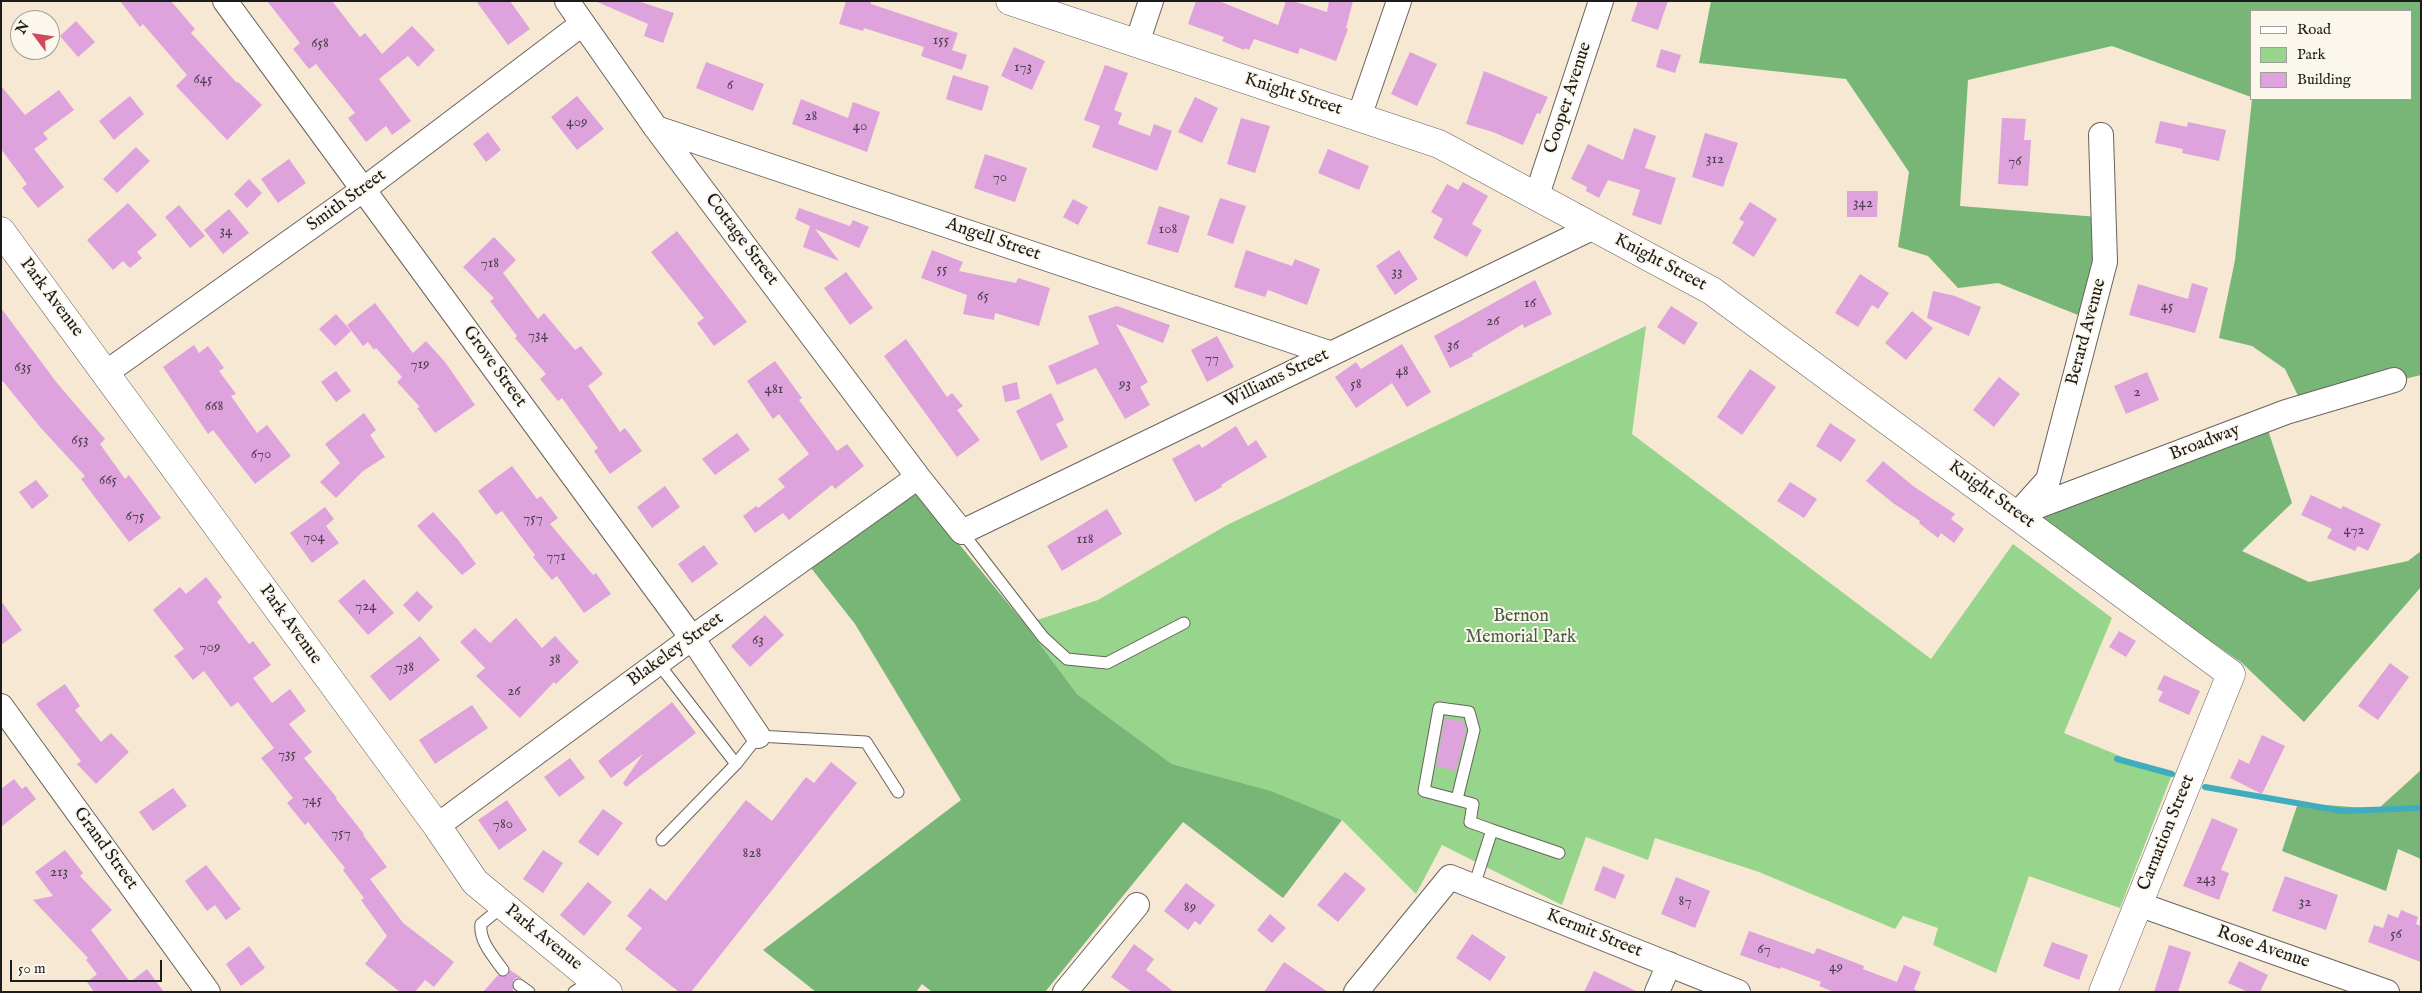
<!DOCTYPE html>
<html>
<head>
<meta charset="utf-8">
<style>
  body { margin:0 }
  #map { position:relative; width:2422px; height:993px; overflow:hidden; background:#f7e8d3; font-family:"IM FELL English",serif }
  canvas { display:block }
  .frame { position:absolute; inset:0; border:2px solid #1c1c1c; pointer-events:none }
  .legend { position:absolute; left:2250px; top:10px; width:162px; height:90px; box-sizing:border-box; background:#fbf7ec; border:1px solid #a29f99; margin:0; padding:6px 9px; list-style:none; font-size:15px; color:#1c1c1c }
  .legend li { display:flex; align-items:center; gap:10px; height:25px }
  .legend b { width:25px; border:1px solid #a29f99 }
  .north { position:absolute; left:10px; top:10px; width:50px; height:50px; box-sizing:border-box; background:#fbf7ec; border:1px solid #a29f99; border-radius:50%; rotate:301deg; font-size:14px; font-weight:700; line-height:20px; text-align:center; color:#1c1c1c }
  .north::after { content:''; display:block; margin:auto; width:18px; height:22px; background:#d1495b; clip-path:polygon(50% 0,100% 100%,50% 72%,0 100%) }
  .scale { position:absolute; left:10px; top:960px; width:152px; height:22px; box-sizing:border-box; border:2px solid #1c1c1c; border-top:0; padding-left:6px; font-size:15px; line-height:18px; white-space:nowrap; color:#1c1c1c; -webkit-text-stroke:4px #fbf7ec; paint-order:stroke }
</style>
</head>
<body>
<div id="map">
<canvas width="2422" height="993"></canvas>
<div class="frame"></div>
<ul class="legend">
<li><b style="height:6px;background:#fff"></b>Road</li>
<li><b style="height:14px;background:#96d58b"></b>Park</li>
<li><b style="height:14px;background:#dea2dd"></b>Building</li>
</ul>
<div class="north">N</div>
<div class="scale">50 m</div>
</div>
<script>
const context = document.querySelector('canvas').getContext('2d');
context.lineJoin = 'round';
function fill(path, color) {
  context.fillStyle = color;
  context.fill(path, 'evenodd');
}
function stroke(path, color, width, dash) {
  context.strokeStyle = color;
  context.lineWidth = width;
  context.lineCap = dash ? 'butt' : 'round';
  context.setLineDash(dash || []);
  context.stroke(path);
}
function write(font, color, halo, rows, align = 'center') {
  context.font = font + ' "IM FELL English",serif';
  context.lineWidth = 4;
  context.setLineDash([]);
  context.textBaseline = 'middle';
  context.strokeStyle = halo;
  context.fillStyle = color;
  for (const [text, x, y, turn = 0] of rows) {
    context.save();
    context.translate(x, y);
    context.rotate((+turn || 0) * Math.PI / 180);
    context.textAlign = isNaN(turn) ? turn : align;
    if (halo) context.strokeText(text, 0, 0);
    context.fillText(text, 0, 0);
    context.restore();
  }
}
fill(new Path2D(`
  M1646 326 1632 434 1931 659 2013 544 2112 618 2064 733 2171 777 2120 908 2029 876 1996 973 1933 945 1938 928 1903 916 1895 929 1759 872 1655 838 1648 860 1586 837 1562 905 1442 845 1416 894 1342 820 1270 791 1172 764 1077 694 1025 624 1098 600 1227 525Z`), '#96d58b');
fill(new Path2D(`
  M1711 1H2421V375L2302 404 2285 369 2252 346 2219 338 2235 260 2252 99H2411V11H2251V97L2112 46 1968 80 1960 206 2111 218 2093 321 1998 283 1958 288 1928 256 1898 247 1909 172 1846 79 1699 63Z
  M2267 427 2292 503 2242 551 2309 582 2408 561 2421 551V587L2304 722 2242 663 2029 515Z
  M912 487 1025 624 1077 694 1172 764 1271 791 1342 820 1283 898 1183 822 1045 992H932L922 984 916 992H816L763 950 961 800 855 624 804 559Z
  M2421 770V859L2398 849 2386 891 2282 851 2298 803 2378 809Z`), '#78b677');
stroke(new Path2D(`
  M2117 759 2172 774
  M2205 787 2342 811 2421 808`), '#40adbe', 6);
fill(new Path2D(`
  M120 1H171L195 29 191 33 237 83 238 82 262 105 227 140 176 86 187 75 143 24 140 27Z
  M267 1H332L360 37 365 33 382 54 412 26 435 50 418 67 408 56 379 79 411 121 392 135 386 126 366 142 348 118 355 113 316 64 309 69 293 49 300 43Z
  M476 1H510L530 29 508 45Z
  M595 1H638L674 13 663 43 644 36 648 24Z
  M846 1H871V4L958 33 952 50 967 55 962 70 921 56 924 47 864 28 863 31 839 24Z
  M1196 1H1219L1278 25 1286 1H1293L1327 12 1329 1H1353L1346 28 1348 29 1336 61 1300 48 1298 54 1254 39 1249 50 1245 48 1244 50 1222 41 1224 37 1188 24Z
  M1638 1H1668L1658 30 1631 21Z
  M76 21 95 42 78 57 60 36Z
  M1014 47 1045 61 1032 90 1001 76Z
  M1661 49 1681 55 1675 73 1656 67Z
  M1410 52 1437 64 1417 106 1391 94Z
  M706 62 764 84 753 111 696 88Z
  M1105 65 1128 73 1114 110 1122 113 1118 124 1150 136 1154 124 1172 131 1157 171 1092 147 1100 126 1084 120Z
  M1484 71 1548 97 1540 114 1537 113 1523 145 1493 132 1466 124Z
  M953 75 989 86 982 111 946 99Z
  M1 86 25 115 59 90 74 110 43 133 48 139 34 149 64 187 38 208 22 188 27 184 1 149Z
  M130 96 144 114 114 140 99 121Z
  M577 96 604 129 577 150 551 117Z
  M1195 97 1218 108 1202 143 1178 132Z
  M801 99 848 118 853 102 880 112 867 152 792 124Z
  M1241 118 1270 126 1255 173 1227 164Z
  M2002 118 2026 119 2024 140H2031L2028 186 1998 184Z
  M2160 121 2187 127 2188 122 2226 130 2219 161 2182 153 2183 149 2155 143Z
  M1634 128 1656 136 1645 168 1676 178 1661 225 1632 215 1640 190 1608 180 1599 198 1586 191 1587 187 1571 179 1588 144 1623 160Z
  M488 132 501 150 486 162 473 144Z
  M1705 133 1738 143 1723 187 1692 177Z
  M136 147 150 161 117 193 103 179Z
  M1328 149 1369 166 1359 190 1318 173Z
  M985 154 1027 168 1015 202 974 188Z
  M289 159 306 183 278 203 261 179Z
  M249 179 262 193 247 208 234 194Z
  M1463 182 1488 196 1472 224 1482 230 1467 257 1433 238 1443 219 1431 212 1447 184 1458 190Z
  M1847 191H1878L1877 217H1847Z
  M1220 198 1246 206 1233 244 1207 235Z
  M1073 199 1088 207 1078 225 1063 217Z
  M1750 202 1777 219 1754 257 1732 243 1744 222 1739 219Z
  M128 203 157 235 137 252 142 258 130 268 123 261 113 270 87 240Z
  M179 205 205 236 190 248 165 217Z
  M1159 206 1190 216 1178 253 1147 244Z
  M799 208 850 226 853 220 869 227 859 248 815 229 839 261 803 247 810 226 795 219Z
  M229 209 249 233 223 254 204 230Z
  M677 231 747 322 714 346 697 323 704 318 651 252Z
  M494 237 516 260 503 273 538 319 544 313 575 350 581 346 603 374 588 386 620 432 625 428 642 451 610 474 594 451 598 448 562 398 558 401 540 379 546 374 515 338 517 336 490 301 494 298 463 267Z
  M932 250 963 262 959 271 1016 283 1018 278 1050 288 1039 326 995 313 994 320 963 314 967 295 921 278Z
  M1246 250 1292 266 1295 259 1320 269 1307 305 1268 290 1265 297 1234 287Z
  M1399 250 1418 279 1395 295 1376 266Z
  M846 272 873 308 850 325 824 288Z
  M1860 274 1889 293 1878 309 1872 305 1858 327 1835 313Z
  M1535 280 1552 314 1524 328 1523 324 1472 354 1473 356 1450 368 1434 336Z
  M2192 283 2208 288 2195 333 2129 315 2138 284 2188 299Z
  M1933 291 1955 296 1981 307 1969 336 1927 318Z
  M375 303 413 353 426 341 445 362 475 405 435 433 417 408 420 407 397 382 402 377 376 348 374 350 368 342 363 346 347 325Z
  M1117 306 1170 325 1163 343 1116 324 1148 382 1140 387 1150 405 1125 419 1096 368 1057 385 1048 366 1099 344 1088 316Z
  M1671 306 1698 323 1684 345 1657 327Z
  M1 308 57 383 105 439 100 444 125 479 129 475 161 518 129 542 81 479 85 476 40 427 1 379Z
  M1912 311 1933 328 1906 360 1885 343Z
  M336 314 351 331 335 346 319 329Z
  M1217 336 1234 367 1207 382 1191 350Z
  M906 339 947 397 952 393 963 406 957 410 980 440 957 457 884 356Z
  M1402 344 1431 392 1407 407 1392 383 1356 408 1335 377 1356 362 1361 369Z
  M194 345 199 353 208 346 224 368 219 371 236 394 231 396 257 433 267 425 291 456 255 484 213 430 208 434 163 367Z
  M775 361 802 398 799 400 837 451 847 444 864 466 835 489 832 485 789 520 783 513 755 533 743 516 756 506 758 508 785 487 778 479 809 454 779 414 773 419 747 381Z
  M1750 369 1776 387 1742 435 1717 417Z
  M336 371 351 391 336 402 321 382Z
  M2147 372 2159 400 2126 414 2114 386Z
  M1999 377 2020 394 1994 427 1973 410Z
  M1017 382 1020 399 1005 402 1002 386Z
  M1051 393 1064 420 1056 424 1068 447 1041 461 1016 411Z
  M364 413 376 430 370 435 385 457 363 471 336 498 320 482 340 463 325 444Z
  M1830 423 1856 440 1841 462 1816 446Z
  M1236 426 1248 446 1256 440 1267 457 1221 485 1222 487 1195 502 1172 459 1199 444 1202 448Z
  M737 433 750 450 715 475 702 459Z
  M1883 461 1913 486 1955 514 1951 519 1964 529 1954 543 1941 533 1938 538 1919 523 1920 521 1893 503 1866 481Z
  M512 466 537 499 541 496 558 518 550 524 593 575 596 573 611 594 584 613 557 576 552 580 533 557 535 555 502 511 496 515 478 491Z
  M36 480 49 496 32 509 19 492Z
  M1790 482 1817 499 1804 518 1777 501Z
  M665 486 680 507 652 528 637 507Z
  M2311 495 2341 509 2343 506 2381 524 2368 551 2358 546 2355 551 2327 538 2332 529 2301 515Z
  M325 507 334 519 326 526 339 543 312 563 290 533Z
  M1107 509 1122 534 1062 571 1047 546Z
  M433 512 459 541 476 564 462 575 417 526Z
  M704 545 718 564 692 583 678 564Z
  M206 577 222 597 217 602 249 644 253 641 271 665 253 678 272 703 290 689 306 711 289 724 312 752 304 758 337 798 336 799 364 834 363 835 387 867 370 879 403 923 454 962 434 987 425 980 415 992H400L365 964 387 936 361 900 364 898 343 870 345 868 308 822 305 825 287 803 293 798 261 758 274 748 238 702 231 707 204 671 193 680 174 656 184 649 153 610 180 587 186 594Z
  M364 579 394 613 368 635 338 601Z
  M417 591 433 607 419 622 403 605Z
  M1 601 22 630 1 645Z
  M765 615 784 635 750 667 731 646Z
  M516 618 542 648 555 636 579 662 556 684 554 682 520 718 476 676 485 668 460 642 475 628 490 643Z
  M2119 631 2136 641 2126 657 2109 647Z
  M420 636 440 660 390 701 370 676Z
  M2390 663 2409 677 2378 720 2358 706Z
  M2164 675 2200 691 2189 715 2158 701 2163 692 2157 689Z
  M65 684 80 706 75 710 101 742 111 733 129 752 96 784 77 764 81 761 36 704Z
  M672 702 696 733 626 787 623 783 643 754 611 778 598 761Z
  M472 705 488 728 435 764 419 740Z
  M1445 718 1464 722 1466 730 1456 771 1436 766Z
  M2262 735 2285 746 2262 794 2230 778 2239 759 2249 764Z
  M570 758 585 778 559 797 544 777Z
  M831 762 857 783 691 992H679L625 949 642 928 627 916 650 888 666 901 746 800 772 821 806 777 814 783Z
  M14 779 22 789 26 786 36 799 1 827V789Z
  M173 788 187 806 153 831 139 812Z
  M507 800 527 830 499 850 478 820Z
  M603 809 623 823 598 856 578 842Z
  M2212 818 2238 829 2221 870 2229 873 2219 900 2183 886Z
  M65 850 83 873 80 876 112 910 91 930 130 982 147 969 164 992H94L87 982 97 974 86 960 88 958 33 900 53 896 35 872Z
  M543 850 563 863 543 893 523 879Z
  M206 865 241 909 226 920 215 905 207 911 185 881Z
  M1603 866 1625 875 1615 899 1594 890Z
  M1345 872 1366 889 1338 922 1317 905Z
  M2285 876 2338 895 2326 930 2272 911Z
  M1676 877 1710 891 1695 928 1661 914Z
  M588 882 612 902 584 936 560 915Z
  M1186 883 1215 905 1200 925 1195 921 1188 930 1164 911Z
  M2401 910 2418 917 2416 924 2421 926V962L2368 942 2374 925 2383 928 2388 914 2398 918Z
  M1270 914 1286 928 1272 943 1257 930Z
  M1749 931 1814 954 1817 948 1864 966 1863 969 1897 982 1904 965 1921 972 1914 989 1919 992H1834L1819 986 1821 982 1781 967 1780 969 1740 955Z
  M1472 934 1506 957 1490 981 1456 958Z
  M2052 942 2088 955 2079 980 2043 966Z
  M1134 944 1154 959 1146 970 1174 992H1132L1111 977Z
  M2169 945 2191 952 2178 992H2154Z
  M249 946 265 968 241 986 226 964Z
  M2239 961 2268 975 2260 992H2248L2228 983Z
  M1284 962 1328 992H1264Z
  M510 970 522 978H516L513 981V992H483L498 975 507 976Z
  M1594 971 1638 992H1584Z`), '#dea2dd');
const lane = new Path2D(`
  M962 532 1043 637 1067 659 1107 663 1184 623
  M658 663 736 764
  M1457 799 1474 730 1469 712 1439 708 1424 791 1473 804 1470 822 1492 830
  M662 840 736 764 758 736 866 742 898 792
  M1474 886 1492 830 1559 853
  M503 970C493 956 479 941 481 924L503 906
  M519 985 529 992
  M574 992 592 980`);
const street = new Path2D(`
  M225 1 692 638 758 736
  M567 1 656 128 918 477 962 532 1594 227
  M1137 43 1151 1
  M1359 117 1399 1
  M656 128 1329 353
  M1537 195 1601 1
  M107 372 364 189 582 24
  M2020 511 2048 480 2105 262 2101 135
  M2017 514 2286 412 2394 380
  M1 706 208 992
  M437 826 692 638 918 477
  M2138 904 2387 992
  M1065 992 1137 905
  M1356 992 1450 877 1738 992
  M1657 992 1669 964`);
const secondary = new Path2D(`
  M1010 1 1439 144 1712 291 2231 674 2103 992`);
const primary = new Path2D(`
  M1 231 437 826 475 882 608 992`);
stroke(lane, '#69635c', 13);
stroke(street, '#69635c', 26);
stroke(secondary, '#69635c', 29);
stroke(primary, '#69635c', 29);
stroke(lane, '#fff', 11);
stroke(street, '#fff', 24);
stroke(secondary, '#fff', 28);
stroke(primary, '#fff', 28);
write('15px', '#4c3e4c', null, [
  ["155",941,41],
  ["658",320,44],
  ["173",1023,68],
  ["645",203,80],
  ["6",730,86],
  ["28",811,117],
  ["409",577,123],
  ["40",860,127],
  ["312",1715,160],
  ["76",2015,162],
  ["70",1000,178],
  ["342",1863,204],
  ["108",1168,230],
  ["34",226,232],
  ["718",490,264],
  ["55",942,270],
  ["33",1397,273],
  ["65",983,297],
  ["16",1530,304],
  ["45",2167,307],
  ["26",1493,322],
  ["734",538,336],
  ["36",1453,346],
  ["77",1212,359],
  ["719",420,365],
  ["635",23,368],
  ["48",1402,372],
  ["93",1125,385],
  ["58",1356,385],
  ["481",774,390],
  ["2",2137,393],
  ["668",214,407],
  ["653",80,441],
  ["670",261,455],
  ["665",108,481],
  ["675",135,517],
  ["757",533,519],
  ["472",2354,531],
  ["704",314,538],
  ["118",1085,540],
  ["771",556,557],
  ["724",366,607],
  ["63",758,641],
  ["709",210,648],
  ["38",555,660],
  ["738",405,668],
  ["26",514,692],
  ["735",287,755],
  ["745",312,801],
  ["780",503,825],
  ["757",341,834],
  ["828",752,854],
  ["213",59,873],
  ["243",2206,880],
  ["87",1685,902],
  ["32",2305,903],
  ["89",1190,908],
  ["56",2396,935],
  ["67",1764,950],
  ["49",1836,968]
]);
write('18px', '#1c1c1c', '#fbf7ec', [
  ["Knight Street",1293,95,18],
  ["Cooper Avenue",1569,98,-72],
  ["Smith Street",347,201,-36],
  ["Cottage Street",741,240,53],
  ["Angell Street",993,240,19],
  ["Knight Street",1660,263,28],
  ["Park Avenue",51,298,53],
  ["Berard Avenue",2087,332,-75],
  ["Grove Street",494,367,54],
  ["Williams Street",1277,379,-26],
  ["Broadway",2205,443,-21],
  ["Knight Street",1991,495,36],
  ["Park Avenue",290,625,54],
  ["Blakeley Street",676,650,-36],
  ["Carnation Street",2167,833,-68],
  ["Grand Street",105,849,54],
  ["Kermit Street",1594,934,22],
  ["Park Avenue",543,938,39],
  ["Rose Avenue",2263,948,19]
]);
write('18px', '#475d43', '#fbf7ec', [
  ["Bernon",1521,617],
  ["Memorial Park",1521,638]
]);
</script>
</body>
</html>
